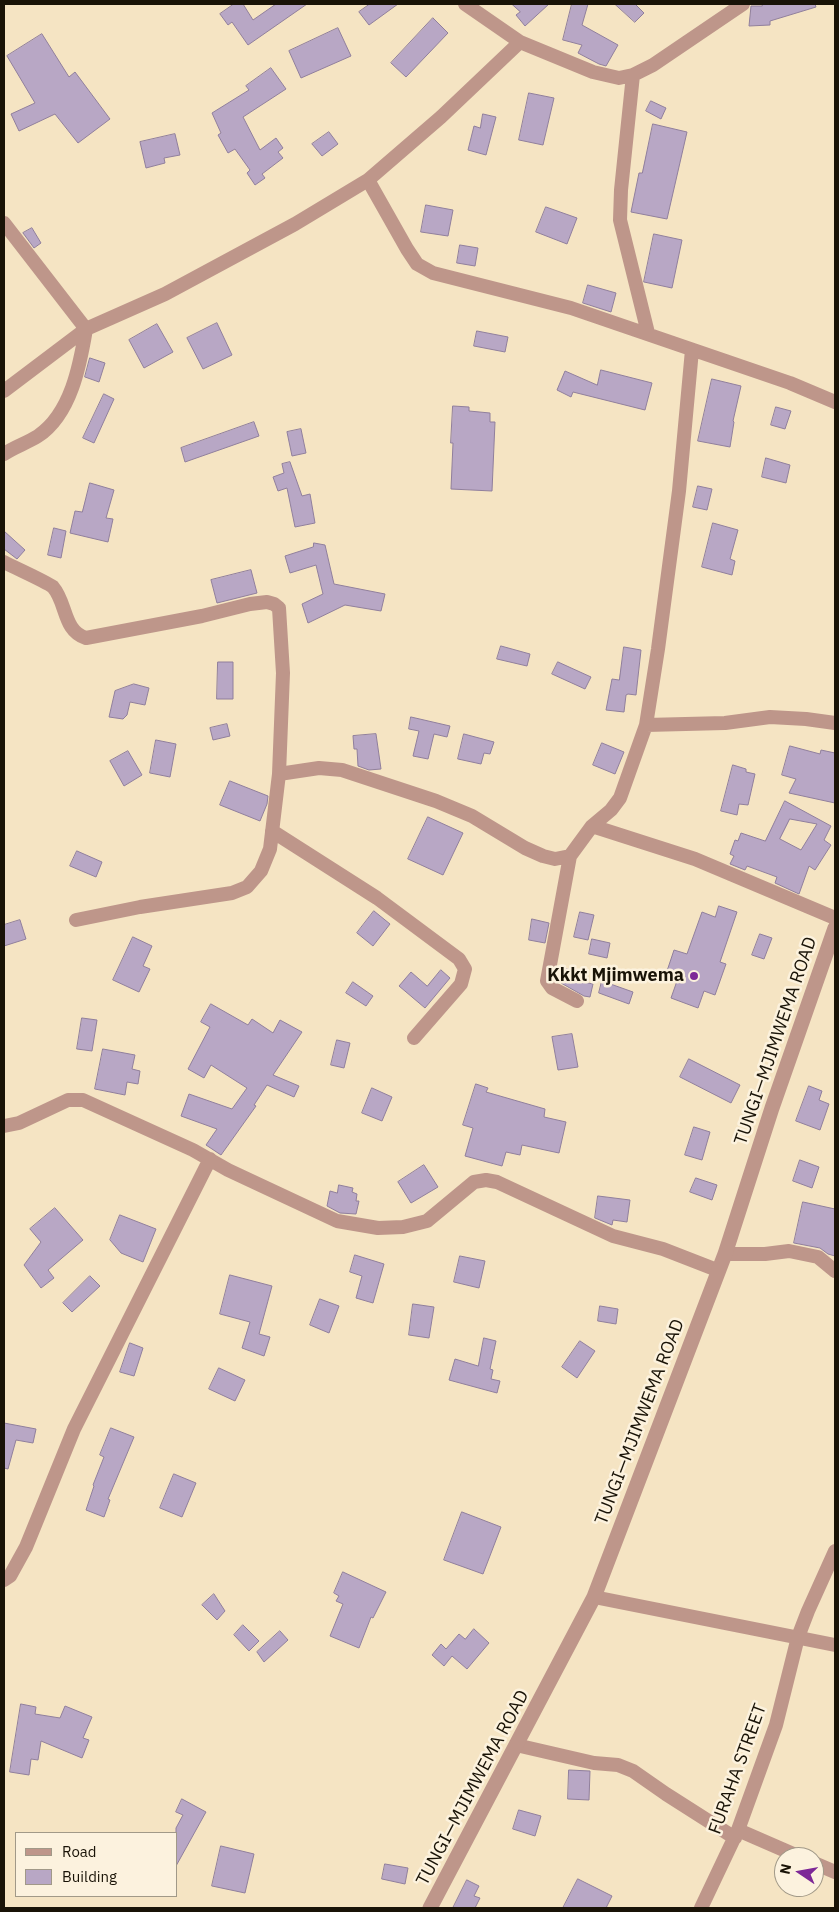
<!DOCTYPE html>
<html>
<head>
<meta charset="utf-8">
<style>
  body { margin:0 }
  #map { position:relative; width:839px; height:1912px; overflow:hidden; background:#f5e4c3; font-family:"IBM Plex Sans",sans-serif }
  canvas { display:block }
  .frame { position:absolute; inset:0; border:5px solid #191307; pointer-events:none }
  .legend { position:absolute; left:15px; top:1832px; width:162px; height:65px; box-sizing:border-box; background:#fcf2de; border:1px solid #a19988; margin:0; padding:6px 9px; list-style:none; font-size:15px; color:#191307 }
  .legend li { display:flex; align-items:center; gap:10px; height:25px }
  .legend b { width:25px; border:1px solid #a19988 }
  .north { position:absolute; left:774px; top:1847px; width:50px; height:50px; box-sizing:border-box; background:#fcf2de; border:1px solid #a19988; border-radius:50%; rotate:282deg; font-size:14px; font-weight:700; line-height:20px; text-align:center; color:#191307 }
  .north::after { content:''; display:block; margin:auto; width:18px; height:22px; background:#7d2897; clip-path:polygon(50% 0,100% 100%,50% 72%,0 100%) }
</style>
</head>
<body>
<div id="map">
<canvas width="839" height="1912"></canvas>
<div class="frame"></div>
<ul class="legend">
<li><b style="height:6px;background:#be968a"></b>Road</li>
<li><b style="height:14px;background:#b8a7c5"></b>Building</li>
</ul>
<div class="north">N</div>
</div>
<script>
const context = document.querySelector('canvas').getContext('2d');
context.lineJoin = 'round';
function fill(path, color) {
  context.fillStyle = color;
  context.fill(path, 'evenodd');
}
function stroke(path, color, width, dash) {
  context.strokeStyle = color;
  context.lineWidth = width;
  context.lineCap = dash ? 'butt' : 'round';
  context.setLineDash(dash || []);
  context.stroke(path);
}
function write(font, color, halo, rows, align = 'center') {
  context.font = font + ' "IBM Plex Sans",sans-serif';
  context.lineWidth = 5;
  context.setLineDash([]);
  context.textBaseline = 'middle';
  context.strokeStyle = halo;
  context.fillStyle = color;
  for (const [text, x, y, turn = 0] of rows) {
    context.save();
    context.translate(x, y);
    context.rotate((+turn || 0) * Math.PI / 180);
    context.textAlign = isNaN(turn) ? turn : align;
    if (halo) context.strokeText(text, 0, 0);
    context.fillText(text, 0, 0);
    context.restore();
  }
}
const building = new Path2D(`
  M234 4H243L253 20 276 4H307L248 45 232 22 228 25 220 14Z
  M370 4H398L369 25 359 12Z
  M512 4H549L525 26 516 15 520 12Z
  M572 4H588L582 25 618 45 606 66 599 64 578 53 582 45 563 40Z
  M615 4H635L644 13 635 22Z
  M762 4H815L816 7 770 21V25L749 26 751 6H762Z
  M433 18 448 33 406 77 391 63Z
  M338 28 351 56 301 78 289 51Z
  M42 34 69 77 75 72 110 119 78 143 55 114 19 131 11 114 35 103 7 56Z
  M271 68 286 89 243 117 260 150 276 138 283 148 278 152 283 158 262 174 265 178 255 185 247 173 250 170 235 149 228 153 218 135 221 133 212 113 249 90 246 86Z
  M529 93 554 98 543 145 519 140Z
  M651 101 666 108 661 119 646 111Z
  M483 114 496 117 486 155 468 150 474 126 480 128Z
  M653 124 687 132 667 219 631 212 639 173H642Z
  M329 132 338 144 322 156 312 144Z
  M175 134 180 155 164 158 165 163 146 168 140 142Z
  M426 205 453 210 448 236 421 232Z
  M546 207 577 218 567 244 536 232Z
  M32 228 41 243 34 248 23 233Z
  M654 234 682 240 672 288 644 282Z
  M460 245 478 248 475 266 457 263Z
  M588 285 616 293 611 312 583 303Z
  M217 323 232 355 203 369 187 338Z
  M157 324 173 352 144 368 129 340Z
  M477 331 508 337 505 352 474 346Z
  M90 358 105 363 99 382 85 377Z
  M601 370 652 383 645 410 573 392 571 397 557 390 565 371 597 385Z
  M712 379 741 386 733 421 734 422 730 447 698 441Z
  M104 394 114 399 94 443 83 438Z
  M453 406 469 407V411L490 413V422H495L492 491 451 489 453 443H451Z
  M776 407 791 411 785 429 771 425Z
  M254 422 259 436 185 462 181 448Z
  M301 429 306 453 292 456 287 432Z
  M766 458 790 465 786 483 762 477Z
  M290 462 302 496 310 494 315 523 295 527 287 488 278 491 273 477 284 473 282 464Z
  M90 483 114 490 106 518 113 519 108 542 70 533 75 511 82 512Z
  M698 486 712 489 707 510 693 507Z
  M713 523 738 530 730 559 735 561 732 575 702 567Z
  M54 528 66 531 61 558 48 555Z
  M4 531 25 550 17 559 4 549Z
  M314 543 325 545 334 584 385 594 381 611 345 605 308 623 302 604 323 594 316 565 290 573 285 556 313 547Z
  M251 570 257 593 217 603 211 580Z
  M501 646 530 654 527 666 497 659Z
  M624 647 641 650 636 695 628 694 626 695 624 712 606 710 612 679 619 680Z
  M218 662H233V699H217Z
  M558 662 591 677 585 689 552 674Z
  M134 684 149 688 145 705 130 702 127 715 123 719 109 717 115 691Z
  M411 717 450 726 447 737 434 734 428 759 413 756 419 731 409 729Z
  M227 724 230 736 213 740 210 728Z
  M376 734 381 769 369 770 358 766 357 749H354L353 736Z
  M464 734 494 742 490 754 484 753 481 764 458 759Z
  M156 740 176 744 170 777 150 773Z
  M602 743 624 752 615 774 593 765Z
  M790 746 820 754 821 750 835 753V803L789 793 796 779 782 775Z
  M128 751 142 775 124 786 110 761Z
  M733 765 746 769V772L755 774 748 805 739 804 737 815 721 811Z
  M230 781 268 796 267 804 260 821 220 805Z
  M785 801 831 826 824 840 831 845 815 870 809 866 799 894 775 883 777 877 747 866 745 870 730 864 734 856 730 854 735 840 738 841 741 833 765 841ZM790 819 817 824 801 850 780 839Z
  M428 817 463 833 443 875 408 859Z
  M77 851 102 862 96 877 70 866Z
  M719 906 737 912 720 962 726 964 715 995 704 991 698 1008 671 998 677 981 665 977 674 950 687 954 702 912 715 917Z
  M374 911 390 924 373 946 357 933Z
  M580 912 594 915 588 940 574 937Z
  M532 919 549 923 545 943 529 940Z
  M20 920 26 939 4 946V925Z
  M760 934 772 938 764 959 752 955Z
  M133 937 152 946 143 966 150 969 139 992 113 980Z
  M592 939 610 943 607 958 589 954Z
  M564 968 580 973 578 981 593 984 590 997 584 996 561 983Z
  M441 970 450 978 425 1008 399 986 411 972 427 986Z
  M602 981 633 992 629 1004 599 993Z
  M353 982 373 996 366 1006 346 993Z
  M211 1004 248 1025 252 1019 273 1033 280 1020 302 1032 273 1075 299 1086 294 1097 267 1085 254 1105 256 1106 221 1155 206 1145 217 1129 181 1116 189 1094 232 1109 247 1088 211 1065 204 1078 188 1069 210 1027 201 1022Z
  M82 1018 97 1020 92 1051 77 1049Z
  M572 1034 578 1067 558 1070 552 1037Z
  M337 1040 350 1043 344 1068 331 1065Z
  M103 1049 135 1055 132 1069 140 1071 138 1084 127 1082 125 1095 95 1089Z
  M689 1059 740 1085 731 1103 680 1077Z
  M476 1084 488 1088 486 1092 545 1109 544 1117 566 1122 559 1153 522 1145 520 1155 506 1152 502 1166 465 1156 473 1128 463 1125Z
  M809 1086 822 1091 819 1100 829 1104 820 1130 796 1121Z
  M372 1088 392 1097 382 1121 362 1113Z
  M694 1127 710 1132 702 1160 685 1155Z
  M800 1160 819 1167 812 1188 793 1181Z
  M424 1165 438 1187 411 1203 398 1182Z
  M696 1178 717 1185 712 1200 690 1192Z
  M339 1185 353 1188 352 1192 357 1194 356 1201H359L356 1214 340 1213 327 1206 330 1191 337 1193Z
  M598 1196 630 1200 627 1222 613 1220 612 1225 595 1218Z
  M803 1202 835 1209V1256L828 1254 820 1248 794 1243Z
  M55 1208 83 1240 48 1270 54 1278 41 1288 24 1265 41 1242 30 1229Z
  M120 1215 156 1229 143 1262 121 1253 110 1240Z
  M355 1255 384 1264 373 1303 356 1298 362 1276 350 1272Z
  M460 1256 485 1261 479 1288 454 1282Z
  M230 1275 272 1286 259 1334 270 1337 264 1356 242 1348 250 1322 220 1314Z
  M90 1276 100 1286 72 1312 63 1303Z
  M320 1299 339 1306 329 1333 310 1325Z
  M413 1304 434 1307 429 1338 409 1335Z
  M600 1306 618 1309 616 1324 598 1321Z
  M484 1338 496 1341 490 1369 493 1370 491 1379 500 1381 497 1393 449 1380 455 1359 478 1366Z
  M580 1341 595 1351 577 1378 562 1367Z
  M130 1343 143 1348 134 1376 120 1372Z
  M219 1368 245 1380 235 1401 209 1389Z
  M4 1423 36 1429 33 1443 16 1440 8 1469 4 1468Z
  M111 1428 134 1437 108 1499 110 1500 104 1517 86 1510 94 1486 93 1485 104 1457 100 1455Z
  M174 1474 196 1483 182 1517 160 1508Z
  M462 1512 501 1527 483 1574 444 1560Z
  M343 1572 386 1592 373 1618 371 1617 359 1648 330 1636 343 1604 336 1601 339 1596 334 1593Z
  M214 1594 225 1611 217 1620 202 1605Z
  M243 1625 259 1641 249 1651 234 1635Z
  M474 1629 489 1643 467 1669 452 1656 444 1666 432 1655 441 1644 446 1649 459 1634 465 1639Z
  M280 1631 288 1640 264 1662 257 1652Z
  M21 1704 36 1707 35 1714 60 1718 65 1706 92 1717 83 1738 89 1740 82 1758 41 1741 38 1760 31 1759 29 1775 10 1772Z
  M569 1770 590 1771 589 1800 568 1799Z
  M182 1799 206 1812 176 1866V1828L183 1815 176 1812Z
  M519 1810 541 1816 535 1836 513 1829Z
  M221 1846 254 1854 245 1893 212 1886Z
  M385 1864 408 1868 405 1884 382 1879Z
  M578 1879 612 1896 606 1908H563Z
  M467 1880 479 1886 474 1896 480 1898 475 1908H453Z`);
fill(building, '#b8a7c5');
stroke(building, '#907f9c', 1);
stroke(new Path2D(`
  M465 4 520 42 593 72 619 78 633 75 653 65 743 4
  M633 75 621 190 620 220 648 333
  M368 180 407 249 417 264 433 273 571 308 790 383 835 402
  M4 223 86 329C80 365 71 414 38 436 27 443 14 447 4 454
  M4 391 86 329 165 294 295 224 368 180 441 117 520 42
  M4 562C13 567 47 582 53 587 67 603 63 631 86 638L202 616 250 604 267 602 274 604 279 608 283 673 279 774 270 849 261 871 247 887 232 893 140 907 76 920
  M646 725 725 723 770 717 806 719 835 723
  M279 774 319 768 342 770 436 801 472 816 525 848 543 856 555 859 570 856 592 826 611 810 620 798 646 725 658 649 679 491 692 350
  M592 826 695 859 835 918
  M272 831 377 898 459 959 465 969 461 984 414 1038
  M570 856 547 981 552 988 577 1001
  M4 1126 19 1123 68 1100H83L193 1150 228 1170 337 1221 378 1228 403 1227 427 1221 474 1182 486 1180 497 1182 613 1236 663 1249 717 1270
  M725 1254H765L789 1251 818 1257 835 1271
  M4 1580 10 1576 26 1547 74 1429 210 1159
  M594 1597 835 1645
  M516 1745 594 1763 618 1765 633 1771 666 1794 735 1838
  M738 1830 800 1857
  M814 1863 835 1872
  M701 1908 738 1830 776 1725 798 1637 808 1611 835 1551`), '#be968a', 14);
stroke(new Path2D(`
  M430 1908 594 1597 725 1254 772 1108 835 928`), '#be968a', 15);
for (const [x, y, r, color] of [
  [694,976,5,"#7d2897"]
]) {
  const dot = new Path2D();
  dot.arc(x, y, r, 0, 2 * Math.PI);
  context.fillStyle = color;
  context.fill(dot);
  stroke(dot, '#fcf2de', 2);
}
write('bold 18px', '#191307', '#fcf2de', [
  ["Kkkt Mjimwema",684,976]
], 'right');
write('18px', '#191307', '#fcf2de', [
  ["TUNGI—MJIMWEMA ROAD",776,1041,-71],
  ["TUNGI—MJIMWEMA ROAD",640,1422,-69],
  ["FURAHA STREET",738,1769,-70],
  ["TUNGI—MJIMWEMA ROAD",473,1788,-62]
]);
</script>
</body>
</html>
